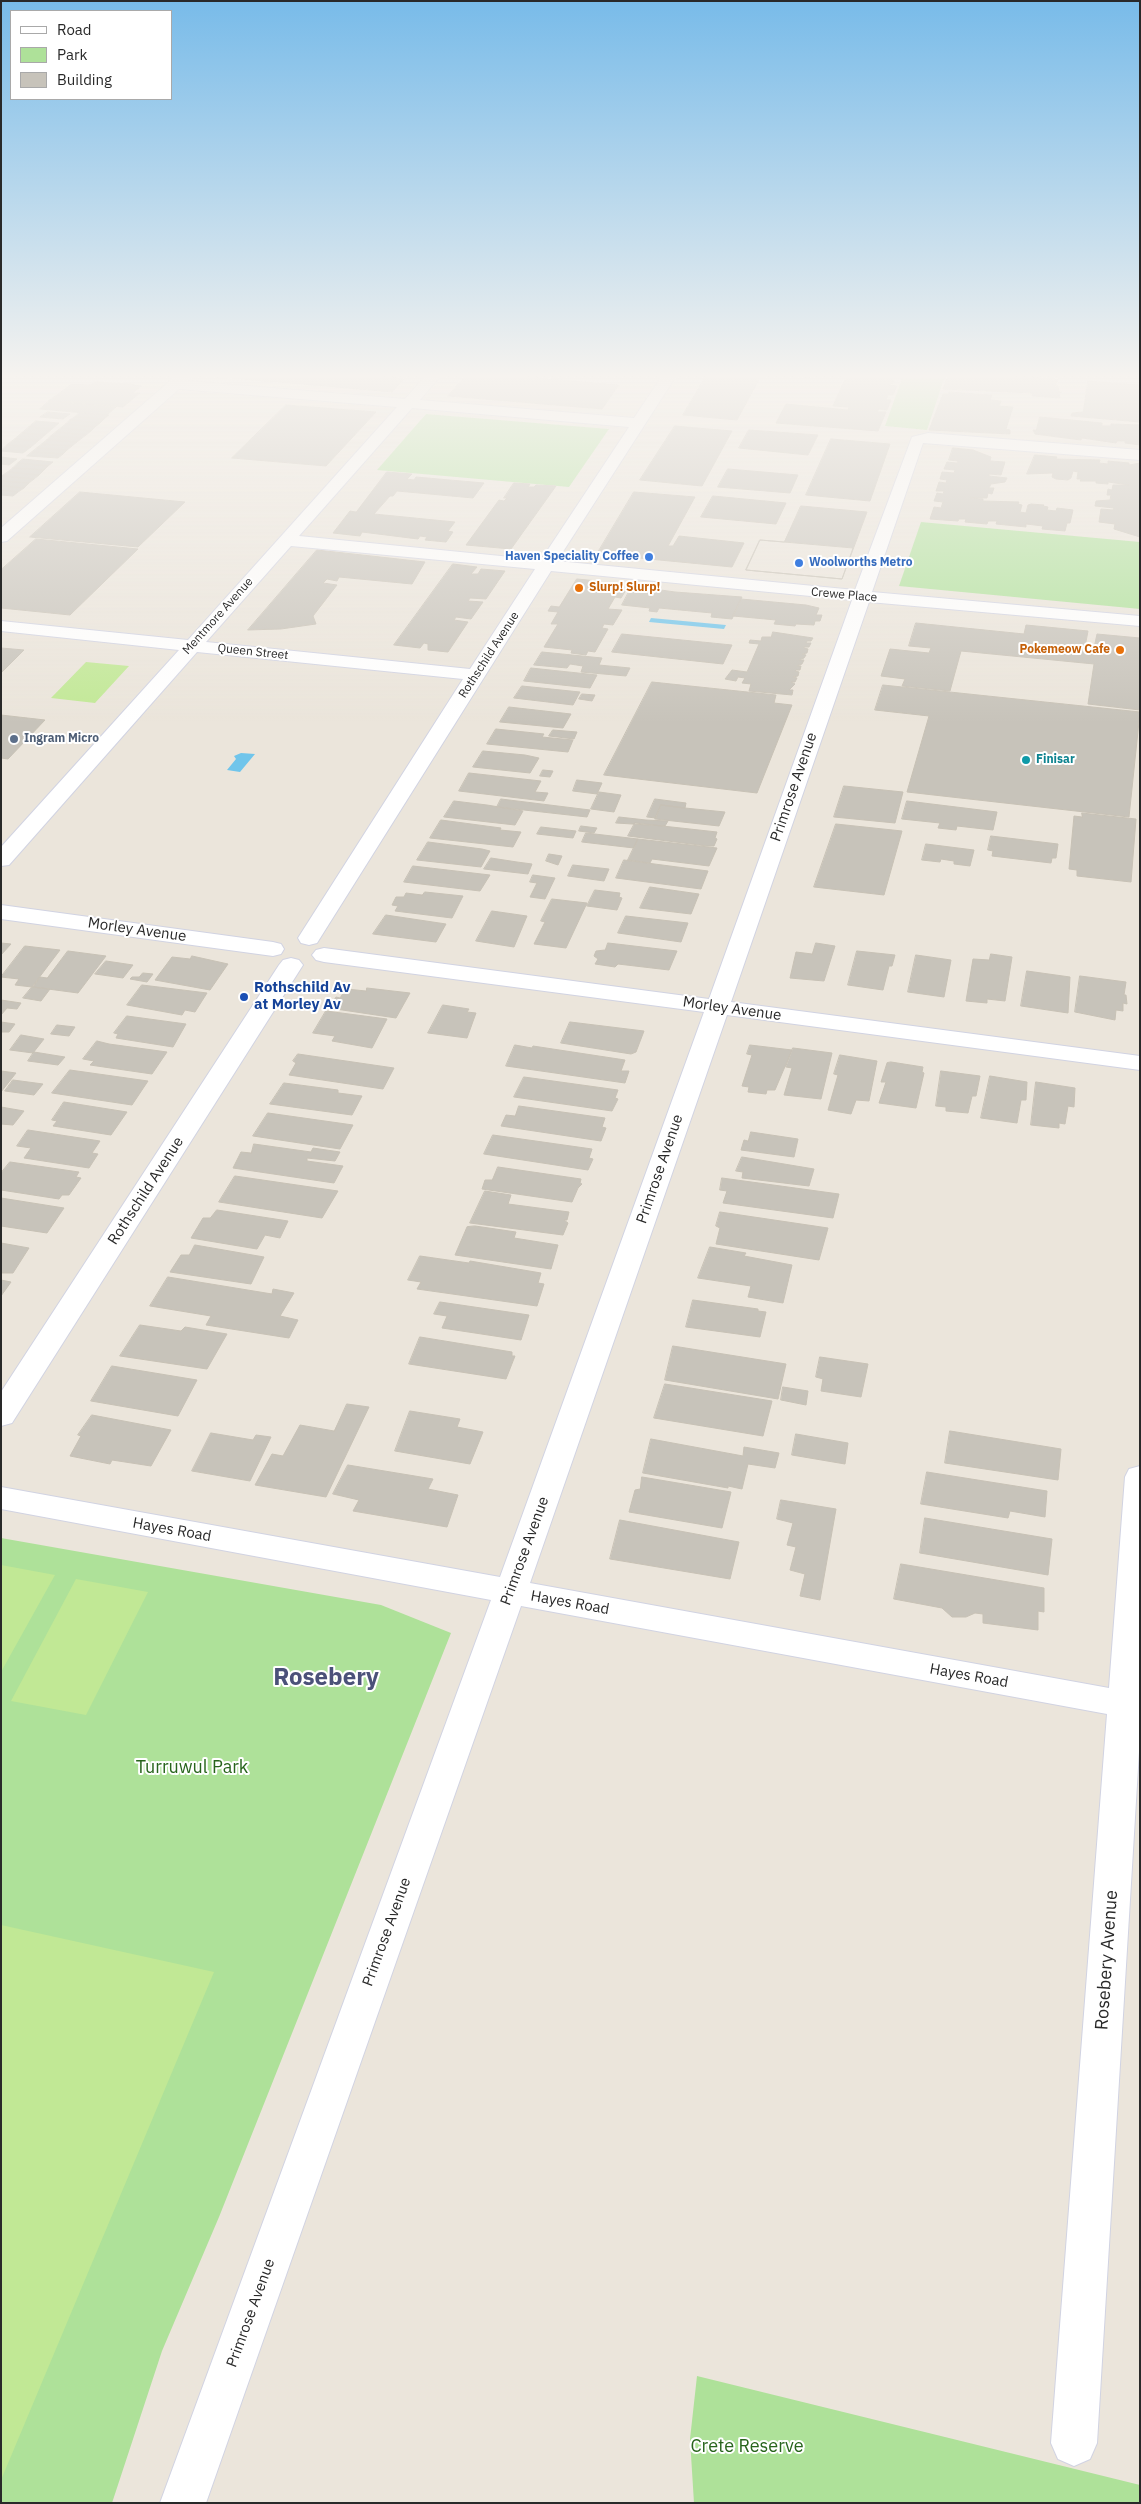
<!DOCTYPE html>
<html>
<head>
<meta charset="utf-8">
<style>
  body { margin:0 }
  #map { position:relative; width:1141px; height:2504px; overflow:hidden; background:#ebe5db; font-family:"IBM Plex Sans",sans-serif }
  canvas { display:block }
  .frame { position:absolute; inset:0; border:2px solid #292929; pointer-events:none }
  .legend { position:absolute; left:10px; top:10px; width:162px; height:90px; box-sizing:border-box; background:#fff; border:1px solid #a9a9a9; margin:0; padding:6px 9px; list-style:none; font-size:15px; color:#292929 }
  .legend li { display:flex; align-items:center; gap:10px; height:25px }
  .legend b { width:25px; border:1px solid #a9a9a9 }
</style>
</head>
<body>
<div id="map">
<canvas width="1141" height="2504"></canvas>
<div class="frame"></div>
<ul class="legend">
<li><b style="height:6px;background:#fff"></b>Road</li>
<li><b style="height:14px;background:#aee199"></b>Park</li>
<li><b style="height:14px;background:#c7c3ba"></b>Building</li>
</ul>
</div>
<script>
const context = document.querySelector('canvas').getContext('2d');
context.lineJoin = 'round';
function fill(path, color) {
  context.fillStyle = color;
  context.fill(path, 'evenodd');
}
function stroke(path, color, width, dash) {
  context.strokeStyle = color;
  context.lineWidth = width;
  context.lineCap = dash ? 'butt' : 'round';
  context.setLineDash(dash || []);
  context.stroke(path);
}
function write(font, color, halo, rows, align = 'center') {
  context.font = font + ' "IBM Plex Sans",sans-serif';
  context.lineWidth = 4;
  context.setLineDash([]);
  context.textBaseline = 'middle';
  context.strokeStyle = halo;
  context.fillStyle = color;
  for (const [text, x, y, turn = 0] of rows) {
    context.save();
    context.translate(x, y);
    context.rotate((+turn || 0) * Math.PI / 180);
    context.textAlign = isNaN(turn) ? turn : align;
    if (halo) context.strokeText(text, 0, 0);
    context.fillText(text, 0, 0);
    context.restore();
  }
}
fill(new Path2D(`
  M904 373H946L927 430 885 426Z
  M426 414 609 429 569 487 377 470Z
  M921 522 1140 542V609L899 586Z
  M1 1538 381 1605 451 1633 219 2217 162 2351 112 2503H1Z
  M697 2376 1140 2485V2503H694L690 2439Z`), '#aee199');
fill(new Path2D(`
  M86 662 129 666 95 703 51 698Z
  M1 1565 55 1575 1 1672Z
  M76 1579 148 1592 86 1715 11 1701Z
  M1 1925 214 1972 1 2480Z`), '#c1e895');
fill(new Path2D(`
  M651 618 726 625 724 629 649 622Z
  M241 753 255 754 240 772 227 770 236 759 234 756Z`), '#70c5eb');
const building = new Path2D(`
  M210 373H313L302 384 207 376Z
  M313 373H344L404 379 392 392 302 384Z
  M468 373H479L619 385 602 409 448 396Z
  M708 373H744L761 376 737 420 683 415Z
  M760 373H812L810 377Z
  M848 373H898L893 383 889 385 897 386 893 395H888L886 400H891L887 410 879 409 877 412H886L878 431 776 423 786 404 848 410 849 407 833 406 844 381 849 380 845 379Z
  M946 374 1058 379 1055 387 1058 386 1059 392H1062L1059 393 1060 398 1032 396V393L943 389 948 376Z
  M1088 381 1140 385V422L1071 416 1072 413 1083 412Z
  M95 382 134 384 132 385 142 386 138 389 91 385Z
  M72 384 91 385 137 389 133 393 68 387Z
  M68 387 133 393H140L123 407 49 401Z
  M949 392 992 395 990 400 1001 401 999 406 1013 407 1006 429 1010 430V434L929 430 943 394H949Z
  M49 401 116 407 107 415 40 409Z
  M286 405 376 412 326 466 232 458Z
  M48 412 70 414 63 419 40 417Z
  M79 413 109 415 104 419 75 417Z
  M75 417 104 419 100 423 70 420Z
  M1040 417 1102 423V426H1111V424L1140 425V445L1125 443V441H1117L1116 443 1082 438 1081 440 1035 434 1033 430H1036Z
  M70 420 100 423 95 427 66 424Z
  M36 421 59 423 52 429 29 427Z
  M66 424 95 427 91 431 61 428Z
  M675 426 732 431 702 486 640 480Z
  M29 427 52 429 45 435 22 433Z
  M61 428 91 431 86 435 56 432Z
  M749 430 818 435 808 455 739 448Z
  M56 432 86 435 82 438 51 436Z
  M22 433 45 435 38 441 15 439Z
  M51 436 82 438 77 442 47 440Z
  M15 439 38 441 31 447 7 445Z
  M831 439 890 444 870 501 806 495Z
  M47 440 77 442 72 446 42 444Z
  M42 444 72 446 67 450 37 448Z
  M7 445 31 447 23 453 1 451Z
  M37 448 67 450 63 454 32 452Z
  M953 448 973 450 991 457 990 461 1005 462 1001 475 989 474V476L1007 478 1005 482 991 484 989 488H994L992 494 988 493 987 498H970L983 499V501L1019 502 1018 504 1022 505 1020 512 1026 513 1028 505 1031 504 1044 505 1043 506 1048 507 1047 510 1056 511 1057 508 1073 510 1070 523H1067L1065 531 1042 529 1043 526 1026 524V527L996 524 997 521H988L987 524 965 522 966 519H959L958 521 930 519 934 507 941 508 943 502 934 501 937 493 943 494 944 491H936L939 482 946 483 947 480 940 479 942 472 954 473 955 470 944 469 947 462 957 463 958 461 949 460Z
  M32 452 63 454 58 458 27 456Z
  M1035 455 1057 457 1056 459 1100 460 1099 463 1108 464V461L1129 463V465L1140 463V537L1114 529 1115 524 1099 522 1101 509 1113 510 1114 508 1095 506 1096 501 1110 500 1111 495H1107L1108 489 1112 490 1113 485H1129L1108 482V484L1096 483V481H1080L1081 479H1077L1078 472 1073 471 1071 478 1068 480 1056 479 1052 477 1053 473 1027 474Z
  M1 457 17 459 9 465 1 464Z
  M23 459 53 462 48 466 18 463Z
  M18 463 48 466 44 470 13 468Z
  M13 468 44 470 39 475 8 472Z
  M728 469 798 475 790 493 718 487Z
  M8 472 39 475 34 479 2 476Z
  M387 472 412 474 407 479 414 480 416 477 484 483 473 498 397 491 393 496H390L374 514 455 522 448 531 453 532 446 542 425 540 427 537 420 536 418 539 362 532 360 536 333 533 350 511 356 512Z
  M1 477 2 476 34 479 29 483 1 481Z
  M1 481 29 483 24 488 1 486Z
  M514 483 530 484 528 487H534L536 485 556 486 511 549 466 545 499 500 504 501 507 498H504Z
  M1 486 24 488 18 492 1 490Z
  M1 490 18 492 13 496 1 495Z
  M80 492 185 502 138 547 30 537Z
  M634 492 695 497 668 546H673L679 536 744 543 732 567 597 554Z
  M713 496 786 503 776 524 701 517Z
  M801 506 867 512 842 579 746 570 760 540 784 542Z
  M36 539 138 549 70 615 1 608V570Z
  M760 540 784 542 853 548 842 579 746 570Z
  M317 550 425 562 412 584 339 577 337 581 327 579 323 583 337 585 313 616 316 624 281 629 248 630Z
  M453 564 477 567 471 574H478L481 569 505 571 486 599 470 598 468 601 483 602 471 619 456 617 454 620 468 622 448 652 428 650V644L424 643 420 648 394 645Z
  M577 579 598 581 597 584 619 586 617 589 626 590 621 598 615 597 608 609 622 610 613 625 604 624 602 628 608 629 595 652 588 651 586 655 571 653 572 650 544 647 558 624H551L558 612 548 611 551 606 559 607Z
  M632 586 675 592 742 597 732 619 711 617 712 613 659 608 657 612 649 611 650 608 622 605Z
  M741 599 806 605 819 608 816 615H822L820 621H815L814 625 796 624 795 626 774 624 776 620 733 616Z
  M916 623 1024 634 1026 625 1088 631 1085 647 1094 648 1097 634 1140 638V710L1088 704 1094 664 961 651 950 691 902 686 905 679 881 676 890 649 929 653 931 648 909 646Z
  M773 632 813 638 811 641H807L806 643H811L809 647H804V648L808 649 807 653 802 654 806 655 804 658 799 660H804L802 664 797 666H801L800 670H796L795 671 799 672 798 676 793 677 797 678 795 682H791L795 684 789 690H793L792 695 749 691 751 684 742 683 745 678 738 677 736 681 725 679 732 670 747 672 759 644 749 643 750 640 761 641 762 637H771Z
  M622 634 732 645 723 664 612 652Z
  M1 648 24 650 1 673Z
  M542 652 602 658 599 665 630 668 626 676 581 672 583 666 570 664 567 668 534 665Z
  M531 668 597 675 590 688 524 681Z
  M652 682 776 695 774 703 792 705 757 793 604 775Z
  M883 685 1140 712 1129 817 907 792 929 716 875 710Z
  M522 686 580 692 573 705 514 698Z
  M582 694 595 695 592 701 579 699Z
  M509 707 571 714 563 728 500 722Z
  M1 715 45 720 8 759 1 758Z
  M496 729 544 734 542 737 573 740 568 752 487 744Z
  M553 730 577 732 574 739 549 736Z
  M483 751 525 755 539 758 530 773 473 767Z
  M543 770 553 771 550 777 540 776Z
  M469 773 541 781 535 792 548 793 544 801 459 791Z
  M577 780 602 783 597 794 573 791Z
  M844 786 903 792 895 823 834 817Z
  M599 792 621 795 614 812 591 809Z
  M501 799 590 810 587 817 497 807Z
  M655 799 686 803 685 808 661 805 656 818 647 817Z
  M454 801 487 805 523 811 515 825 444 817Z
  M907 801 997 812 993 830 957 826 956 830 938 828 940 823 902 819Z
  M661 805 685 808 725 812 719 826 655 819Z
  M1082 813 1136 819 1131 882 1077 876V870L1069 869 1074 816 1082 817Z
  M619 817 646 820 668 821 665 826 616 823Z
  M441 820 501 828 500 830 521 832 513 847 430 838Z
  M635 823 717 832 715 838 717 839 714 846H707L628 836Z
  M836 824 902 831 884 895 814 887Z
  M581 826 597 828 594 833 579 831Z
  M541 827 576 831 573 838 537 834Z
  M586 833 638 839 634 848 582 842Z
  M991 836 1058 844 1056 858H1052L1051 863 992 856 993 851 988 850Z
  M638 839 717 848 709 866 652 859 650 863 628 860Z
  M428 842 482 849 490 851 481 867 417 860Z
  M926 844 974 850 970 866 954 864V861L941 859 940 862 922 860Z
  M549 854 562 856 558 865 546 861Z
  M491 858 517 862 532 864 528 874 484 869Z
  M624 860 708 871 701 889 616 878Z
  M573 865 609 869 604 881 568 876Z
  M413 866 490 875 480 891 404 882Z
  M533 875 555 878 545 899 530 897 537 883 530 882Z
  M650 887 699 894 691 914 640 908Z
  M595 890 620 893 619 897 622 898 617 910 587 906Z
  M425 892 463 896 452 918 395 911 398 906 392 905 396 897H404L406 893 422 895Z
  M552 899 587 903 566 948 534 944 545 922 541 921Z
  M492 911 527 916 514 947 476 941Z
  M386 915 446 924 436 942 373 934Z
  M626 916 688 923 681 942 618 933Z
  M1 943 11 944 1 955Z
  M608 943 677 951 669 970 618 964 615 967 595 964 598 959 594 956 596 951 605 950Z
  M816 943 835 946 824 981 790 978 796 952 812 954Z
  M25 946 60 950 32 987 15 985 19 979 1 977Z
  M68 951 106 956 78 993 33 987 40 977 47 978Z
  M857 951 895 955 892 966H889L883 990 848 985Z
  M991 954 1012 957 1005 1001 987 999V1003L966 1001 973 959 989 960Z
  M916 955 951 960 944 997 908 992Z
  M192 956 228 964 210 990 155 980 172 957 190 959Z
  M106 961 133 965 123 978 95 974Z
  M1027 971 1070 977 1068 1013 1021 1006Z
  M143 973 153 974 147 982 130 979 132 977H139Z
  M1080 976 1126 982 1124 995H1126L1127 1004 1123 1003V1011L1116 1010 1115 1020 1075 1012Z
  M142 985 207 993 195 1012 185 1010 182 1015 127 1005Z
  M32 987 50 989 41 1001 23 998Z
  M367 988 410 993 396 1018 329 1008 336 997 340 998 346 989 366 991Z
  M1 1000 21 1003 17 1009 7 1008 1 1015Z
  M443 1005 469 1009 467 1012 476 1013 467 1038 428 1033Z
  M326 1011 387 1019 372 1048 332 1041 335 1036 313 1033Z
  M127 1016 186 1024 173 1047 116 1038 118 1034 114 1033Z
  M1 1022 15 1024 9 1032H1Z
  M570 1022 644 1031 636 1052 631 1054 561 1043Z
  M57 1025 75 1027 69 1036 51 1034Z
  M21 1035 44 1039 33 1053 10 1050Z
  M97 1041 109 1044 167 1052 152 1074 90 1065 94 1061 83 1059Z
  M515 1045 532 1048 533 1046 625 1060 621 1071H629L625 1083 506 1066Z
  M750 1045 792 1050 775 1090H767L766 1094 748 1092 749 1087 742 1086 752 1055 747 1054Z
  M793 1048 832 1053 821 1099 784 1095 792 1068 786 1067Z
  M34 1052 65 1057 58 1065 28 1061Z
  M298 1054 394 1068 383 1089 289 1075 296 1063 293 1061Z
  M840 1055 877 1061 869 1101 856 1100 851 1114 828 1110 838 1075 834 1074Z
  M891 1062 923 1067 922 1072 924 1073 916 1108 879 1103 886 1082H881L887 1063Z
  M70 1070 148 1081 132 1105 52 1093Z
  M1 1071 16 1073 1 1092Z
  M941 1071 980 1076 976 1096H972L968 1113 946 1111V1107L936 1106Z
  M990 1076 1027 1082 1026 1100H1021L1017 1123 981 1118Z
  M524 1077 618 1090 615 1098 618 1099 612 1111 514 1097Z
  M13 1080 43 1084 34 1095 5 1091Z
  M1036 1082 1075 1088 1074 1107 1068 1106 1065 1124 1059 1123V1128L1031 1125Z
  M284 1083 338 1090V1093L362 1096 352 1115 270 1104Z
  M64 1102 127 1112 111 1135 53 1126 57 1121 52 1120Z
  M519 1106 605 1118 602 1127 606 1128 601 1141 501 1126 506 1115 515 1116Z
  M1 1107 24 1111 13 1125 1 1124Z
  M268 1113 353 1125 340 1149 253 1136Z
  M28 1130 100 1141 92 1153 98 1154 89 1168 24 1158 31 1148 17 1146Z
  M751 1132 798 1139 794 1157 741 1150 744 1140 748 1141Z
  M493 1135 592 1149 589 1158 593 1159 588 1170 484 1154Z
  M254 1144 311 1152 313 1148 340 1152 335 1161 307 1158V1161L343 1166 334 1183 233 1168 241 1152 251 1153Z
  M742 1157 814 1169 809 1186 742 1178 743 1172 736 1171Z
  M10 1162 79 1172 76 1177 81 1178 69 1195H62L59 1199 1 1190V1173Z
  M498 1167 581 1179 580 1183 582 1184 578 1188 572 1202 482 1189 485 1180H492Z
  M235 1176 338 1191 322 1218 219 1202Z
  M722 1178 839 1194 833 1218 723 1203 727 1191 720 1190Z
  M485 1191 511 1195 508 1204 569 1212 567 1220H564L568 1223 563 1235 470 1223Z
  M1 1198 64 1208 47 1233 1 1226Z
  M217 1210 288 1221 280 1238 265 1235 257 1249 191 1238 203 1218H210Z
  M720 1212 828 1228 819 1260 716 1244 720 1228 716 1226Z
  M475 1226 516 1232 514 1238 558 1245 551 1269 455 1255 467 1227Z
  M1 1243 29 1248 13 1273H1Z
  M195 1245 264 1257 251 1284 170 1272 181 1255H189Z
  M710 1247 746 1253 744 1256 792 1265 783 1303 748 1297 751 1286 698 1278Z
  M420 1256 469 1263 470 1261 541 1273 538 1283 544 1284 537 1306 417 1289 421 1282 408 1280Z
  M168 1277 272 1294 273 1289 294 1293 280 1316 298 1320 289 1338 206 1325 211 1316 150 1306Z
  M1 1280 11 1282 1 1296Z
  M693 1300 758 1309V1311L766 1312 760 1337 686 1327Z
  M440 1302 529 1315 521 1340 442 1328 447 1316 434 1314Z
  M140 1325 181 1331 185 1327 227 1334 207 1369 120 1356Z
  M420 1337 512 1352V1356H515L506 1379 409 1364Z
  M673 1346 786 1364 778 1399 665 1380Z
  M820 1357 868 1364 861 1397 821 1391 823 1379 816 1377Z
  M112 1366 197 1380 178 1416 91 1401Z
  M665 1384 772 1401 763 1436 654 1418Z
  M783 1387 808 1391 806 1405 781 1400Z
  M347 1404 369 1407 326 1497 255 1485 272 1454 283 1456 300 1425 334 1431Z
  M410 1411 460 1419 457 1427 483 1432 470 1464 395 1451Z
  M92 1415 171 1430 151 1466 112 1460 110 1464 70 1456 81 1436 78 1435Z
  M950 1431 1061 1449 1058 1480 945 1463Z
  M211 1433 253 1440 256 1435 271 1437 250 1481 192 1471Z
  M796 1434 848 1443 845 1464 792 1455Z
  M651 1439 743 1456 744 1447 779 1453 775 1468 748 1464 742 1489 728 1486V1488L643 1473Z
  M348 1465 433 1479 428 1489 458 1495 447 1527 353 1511 359 1500 333 1494Z
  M927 1472 1047 1491 1045 1517 1010 1511 1008 1518 921 1504Z
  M642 1477 731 1492 722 1528 629 1512 635 1490 640 1489Z
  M781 1500 836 1509 820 1600 800 1596 805 1574 790 1570 796 1547 787 1545 793 1523 777 1519Z
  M925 1518 1052 1539 1048 1575 920 1553Z
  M620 1520 739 1542 730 1579 610 1559Z
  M901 1564 1044 1588V1612L1038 1611V1630L983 1623V1614L975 1613 966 1617H952L942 1608 894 1599Z`);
fill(building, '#c7c3ba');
stroke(building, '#c7c1b5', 1);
const minor = new Path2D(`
  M179 373H195L188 381 405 399 428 373H443L420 400 634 418 664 373H678L557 561 855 590 912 437 928 433 1140 450V460L923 443 872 592 1140 616V626L869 602 731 1002 1140 1056V1070L727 1015 530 1583 1109 1688 1125 1477 1129 1469 1140 1466V1735L1097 2443 1090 2459 1074 2466 1058 2459 1051 2443 1107 1714 521 1606 206 2503H160L491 1600 1 1509V1487L500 1577 704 1012 324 962 316 960 312 955 316 950 324 948 709 999 852 600 551 571 317 943 309 945 301 943 298 938 463 679 197 652 9 865 1 866V847L179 650 1 631V621L188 640 397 407 179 389 7 541 1 542V528ZM412 408 629 427 541 560 299 536ZM291 546 535 569 470 669 206 642Z
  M1 905 273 942 281 944 284 949 281 954 273 956 1 919Z
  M291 958 299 960 303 965 12 1423 1 1426V1392L279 965 283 960Z`);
stroke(minor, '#d1d3e2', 2);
fill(minor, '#fff');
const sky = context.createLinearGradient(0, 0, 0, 724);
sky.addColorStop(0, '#78bbe9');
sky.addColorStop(0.52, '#f6f3ef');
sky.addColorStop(1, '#f6f3ef00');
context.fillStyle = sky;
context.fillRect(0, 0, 1141, 724);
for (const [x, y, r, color] of [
  [649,557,5,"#3f7fe0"],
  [799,563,5,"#3f7fe0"],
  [579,588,5,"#e8710a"],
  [1120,650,5,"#e8710a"],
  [14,739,5,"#5c6f8a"],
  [1026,760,5,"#0f9aa8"],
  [244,997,5,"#1a4fb4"]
]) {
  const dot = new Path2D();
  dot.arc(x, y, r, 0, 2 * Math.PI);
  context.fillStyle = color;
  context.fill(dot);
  stroke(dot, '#fff', 2);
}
write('bold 12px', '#366cbe', '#fff', [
  ["Haven Speciality Coffee",639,557],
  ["Woolworths Metro",809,563,"left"]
], 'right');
write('bold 12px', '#c56008', '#fff', [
  ["Slurp! Slurp!",589,588],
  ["Pokemeow Cafe",1110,650,"right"]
], 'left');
write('12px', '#292929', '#fff', [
  ["Crewe Place",844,595,5],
  ["Mentmore Avenue",218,616,-48],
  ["Queen Street",253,652,6],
  ["Rothschild Avenue",489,655,-57]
]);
write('bold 12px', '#4e5e75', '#fff', [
  ["Ingram Micro",24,739]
], 'left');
write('bold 12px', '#0d838f', '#fff', [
  ["Finisar",1036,760]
], 'left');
write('15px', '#292929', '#fff', [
  ["Primrose Avenue",794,787,-71],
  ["Morley Avenue",137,930,8],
  ["Morley Avenue",732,1009,8],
  ["Primrose Avenue",660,1169,-71],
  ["Rothschild Avenue",146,1191,-57],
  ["Hayes Road",172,1530,10],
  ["Primrose Avenue",525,1551,-70],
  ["Hayes Road",570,1603,10],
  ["Hayes Road",969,1676,10],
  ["Primrose Avenue",387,1932,-70],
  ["Primrose Avenue",251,2313,-70]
]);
write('bold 15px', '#164399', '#fff', [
  ["Rothschild Av",254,988],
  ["at Morley Av",254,1005]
], 'left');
write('18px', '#27641b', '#fff', [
  ["Turruwul Park",192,1768],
  ["Crete Reserve",747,2447]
]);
write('18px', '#292929', '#fff', [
  ["Rosebery Avenue",1107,1960,-86]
]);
write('bold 24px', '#4b5179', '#fff', [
  ["Rosebery",326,1678]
]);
</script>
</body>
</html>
